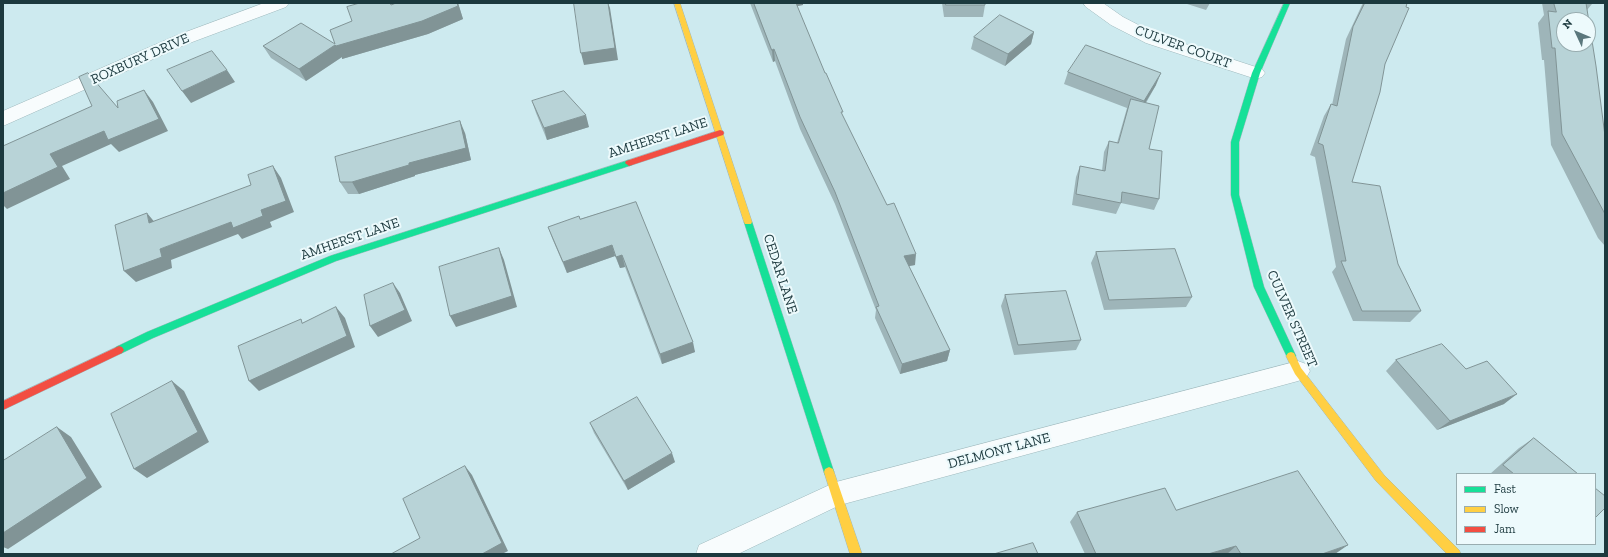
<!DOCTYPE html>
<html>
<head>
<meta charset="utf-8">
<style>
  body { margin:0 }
  #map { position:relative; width:1608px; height:557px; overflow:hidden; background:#cdeaef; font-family:"Zilla Slab",serif }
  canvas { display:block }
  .frame { position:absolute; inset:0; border:4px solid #1c393e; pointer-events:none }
  .legend { position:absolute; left:1456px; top:473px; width:140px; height:72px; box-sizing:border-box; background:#edfafc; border:1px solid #99adb0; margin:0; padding:5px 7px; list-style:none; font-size:12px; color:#1c393e }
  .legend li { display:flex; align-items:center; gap:8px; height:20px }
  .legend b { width:20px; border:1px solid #99adb0 }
  .north { position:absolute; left:1556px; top:12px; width:40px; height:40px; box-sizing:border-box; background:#edfafc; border:1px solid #99adb0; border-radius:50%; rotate:314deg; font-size:11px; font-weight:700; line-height:16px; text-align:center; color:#1c393e }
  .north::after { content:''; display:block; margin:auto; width:14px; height:18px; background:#5a777c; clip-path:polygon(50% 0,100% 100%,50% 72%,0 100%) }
</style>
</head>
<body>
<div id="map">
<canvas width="1608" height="557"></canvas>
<div class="frame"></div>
<ul class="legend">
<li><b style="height:5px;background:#16e098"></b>Fast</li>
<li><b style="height:5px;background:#ffcf43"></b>Slow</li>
<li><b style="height:5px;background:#f24e42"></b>Jam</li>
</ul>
<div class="north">N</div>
</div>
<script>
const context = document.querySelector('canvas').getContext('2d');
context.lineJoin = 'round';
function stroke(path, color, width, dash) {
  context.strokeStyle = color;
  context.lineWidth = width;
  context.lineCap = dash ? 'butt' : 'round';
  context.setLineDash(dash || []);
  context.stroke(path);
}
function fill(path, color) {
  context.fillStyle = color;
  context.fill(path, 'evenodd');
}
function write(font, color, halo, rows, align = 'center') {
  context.font = font + ' "Zilla Slab",serif';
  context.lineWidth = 4;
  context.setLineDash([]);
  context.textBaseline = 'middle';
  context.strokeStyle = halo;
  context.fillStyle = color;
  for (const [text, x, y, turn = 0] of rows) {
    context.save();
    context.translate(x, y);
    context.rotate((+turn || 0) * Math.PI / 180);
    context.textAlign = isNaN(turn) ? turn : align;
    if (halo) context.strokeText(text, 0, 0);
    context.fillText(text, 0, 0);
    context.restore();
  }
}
const street = new Path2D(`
  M264 3H289L286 7 187 44 3 126V111L175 36Z
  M1083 3H1103L1123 17 1158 35 1262 69 1265 73 1262 77 1256 79 1146 43 1111 25 1086 7Z
  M1298 361 1306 364 1310 371 1306 378 1298 381 840 505 738 554H696L699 545 836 482Z`);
const fast = new Path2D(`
  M1284 3H1290L1260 73 1239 142V195L1264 287 1296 356 1294 359 1291 360 1288 359 1254 287 1231 195V142L1252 73Z
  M629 160 632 161 633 163 632 165 336 261 153 338 122 353 119 354 116 353 114 350 116 347 147 332 330 256Z
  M748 219 752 222 834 472 833 475 829 477 825 475 824 472 744 222Z`);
const slow = new Path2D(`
  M674 3H680L752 222 751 224H745L744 222Z
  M1291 352 1294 353 1301 368 1384 475 1459 550 1461 554H1447L1376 481 1295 374 1286 356 1288 353Z
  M829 467 833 469 834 472 862 554H850L824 472 825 469Z`);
const jam = new Path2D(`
  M720 130 723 131 724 133 723 135 629 166 625 163 626 161Z
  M119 346 122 347 124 350 122 353 3 410V401Z`);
stroke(street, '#9eb8bc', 1);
stroke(fast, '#9eb8bc', 1);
stroke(slow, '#9eb8bc', 1);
stroke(jam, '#9eb8bc', 1);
fill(street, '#f8fcfd');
fill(fast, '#16e098');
fill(slow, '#ffcf43');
fill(jam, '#f24e42');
fill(new Path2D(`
  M396 3H458L463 19 428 34 342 59V57L306 81 271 58 263 46 335 44 352 21Z
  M750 3H803V5L797 6 843 117 915 265 909 266 950 350 947 361 900 374 875 318 876 310 835 204 800 129 775 61 773 62Z
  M942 3H985V5L983 17H944Z
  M1184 3H1210L1206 10Z
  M1363 3H1407L1385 64 1352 182 1398 264 1421 311 1410 322 1353 321 1332 272 1336 267 1315 157 1310 155 1324 116 1331 104 1332 105 1346 39 1361 7Z
  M1542 3H1592V4L1587 10 1605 136V246L1598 238 1551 145 1544 60H1542L1538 23 1544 15Z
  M1034 32 1031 44 1005 66 971 49 974 37Z
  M1068 72 1156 85 1146 103 1149 149 1159 199 1154 210 1121 203 1116 214 1072 205 1076 177 1080 166 1102 171 1104 152 1109 141 1117 143 1127 108 1064 84Z
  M532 101 589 127 547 140 536 113Z
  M465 133 471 160 415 175V176L359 194H348L340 182Z
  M636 202 695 352 662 364 625 267 620 268 615 256 567 273 552 238 548 227 580 219Z
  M1096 252 1192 297 1186 307 1104 310 1091 263Z
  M1005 295 1081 340 1076 350 1014 355 1001 306Z
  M1396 360 1466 369 1504 404 1437 430 1386 371Z
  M590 423 675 462 628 490 594 433Z
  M1534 438 1578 474H1490L1519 448Z
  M1176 510 1335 554H1085L1070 522 1077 512Z`), '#9eb5b9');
fill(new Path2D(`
  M457 3H458L463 19 428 34 342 59V57L306 81 299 69 335 45Z
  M608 3 610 8 618 60 584 65 581 53Z
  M792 3H803V5L792 7Z
  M1034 32 1031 44 1005 66 1008 54Z
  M774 49 775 61 773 62 772 50Z
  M227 70 235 82 191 103 182 91Z
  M1161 73 1156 85 1139 113 1144 101Z
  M144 90 153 102 168 131 119 152 111 144 62 166 70 179 7 209 3 205V193L50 154Z
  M586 115 589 127 547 140 544 128Z
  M460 121 465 133 471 160 415 175V176L359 194 352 182Z
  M273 166 281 178 294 212 270 222 272 227 242 239 238 234 171 260 172 268 136 282 124 271 160 249 261 210Z
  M147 213 157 225 149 223Z
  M612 245 615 256 567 273 563 262Z
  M499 248 504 260 517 307 456 327 450 316Z
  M916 254 915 265 903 267 904 256Z
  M622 255 625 267 620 268 616 257Z
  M393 283 400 293 412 321 378 337 370 326Z
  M336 307 345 318 355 347 259 391 249 381Z
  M693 342 695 352 662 364 660 354Z
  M950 350 947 361 900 374 902 364Z
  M172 381 184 391 209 442 147 478 134 469Z
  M1517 394 1504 404 1437 430 1450 421Z
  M57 427 71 437 102 487 8 549 3 547V533Z
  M672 453 675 462 628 490 624 481Z
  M465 466 472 475 508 551 502 554H482Z
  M1348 545 1335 554H1322Z
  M1236 546 1227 554H1208Z`), '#819496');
const building = new Path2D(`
  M360 3H390L391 5 396 3H457L458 6 422 21 336 46 335 45 299 69 263 46 301 23 335 44 330 30 352 21 347 7Z
  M574 3H608L615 48 581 53Z
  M754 3H796L825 73H826L843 112H841L887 205 894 203 916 254 904 256 950 350 902 364 876 307 879 306 835 192 800 117 774 49 772 50Z
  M946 3H985V5H946Z
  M1365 3H1407L1406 7 1409 8 1385 64 1380 92 1352 182 1380 186 1398 264 1421 311H1362L1341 261H1346L1323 145 1318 143 1331 104 1337 106 1353 27Z
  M1554 3H1586L1596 66 1605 136V214L1562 134 1555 48H1552L1548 11 1556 12ZM1564 20H1588V44H1564Z
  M1000 15 1034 32 1008 54 974 37Z
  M1086 45 1161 73 1144 101 1068 72Z
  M212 51 227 70 182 91 167 70Z
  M88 73 118 108 117 101 144 90 159 119 108 140 104 131 50 154 58 167 3 193V146L92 106 79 77Z
  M564 91 586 115 544 128 532 101Z
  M1131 99 1159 106 1149 149 1162 151 1159 199 1122 192 1121 203 1076 194 1080 166 1105 171 1109 141 1118 143Z
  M460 121 466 148 409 163V165L352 182H340L335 157Z
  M273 166 286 201 261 210 263 216 233 228 231 222 160 249 162 257 124 271 115 225 147 213 149 223 216 198 251 185 248 175Z
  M636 202 693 342 660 354 622 255 616 257 612 245 563 262 548 227 579 216 580 219Z
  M499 248 512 296 450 316 439 267Z
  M1175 249 1192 297 1109 300 1096 252Z
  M393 283 405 310 370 326 364 295Z
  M1066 291 1081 340 1018 345 1005 295Z
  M336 307 347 336 249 381 238 346 301 319 302 323Z
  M1442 344 1466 369 1487 361 1517 394 1450 421 1396 360Z
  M172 381 198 432 134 469 111 414Z
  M637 397 672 453 624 481 590 423Z
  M57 427 87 478 3 533V461Z
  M1534 438 1578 474H1514L1503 465Z
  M465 466 502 543 482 554H391L420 538 403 499Z
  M1298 471 1348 545 1322 554H1241L1236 546 1208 554H1096L1077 512 1165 488 1176 510Z
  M1595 488 1605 496V508L1595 518Z
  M1033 543 1038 554H994Z`);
fill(building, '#b8d3d7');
stroke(building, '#819496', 1);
write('14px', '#1c393e', '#edfafc', [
  ["CULVER COURT",1183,47,20],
  ["ROXBURY DRIVE",140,59,-24],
  ["AMHERST LANE",658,138,-18],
  ["AMHERST LANE",350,239,-19],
  ["CEDAR LANE",780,274,72],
  ["CULVER STREET",1292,319,66],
  ["DELMONT LANE",999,451,-15]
]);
</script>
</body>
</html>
